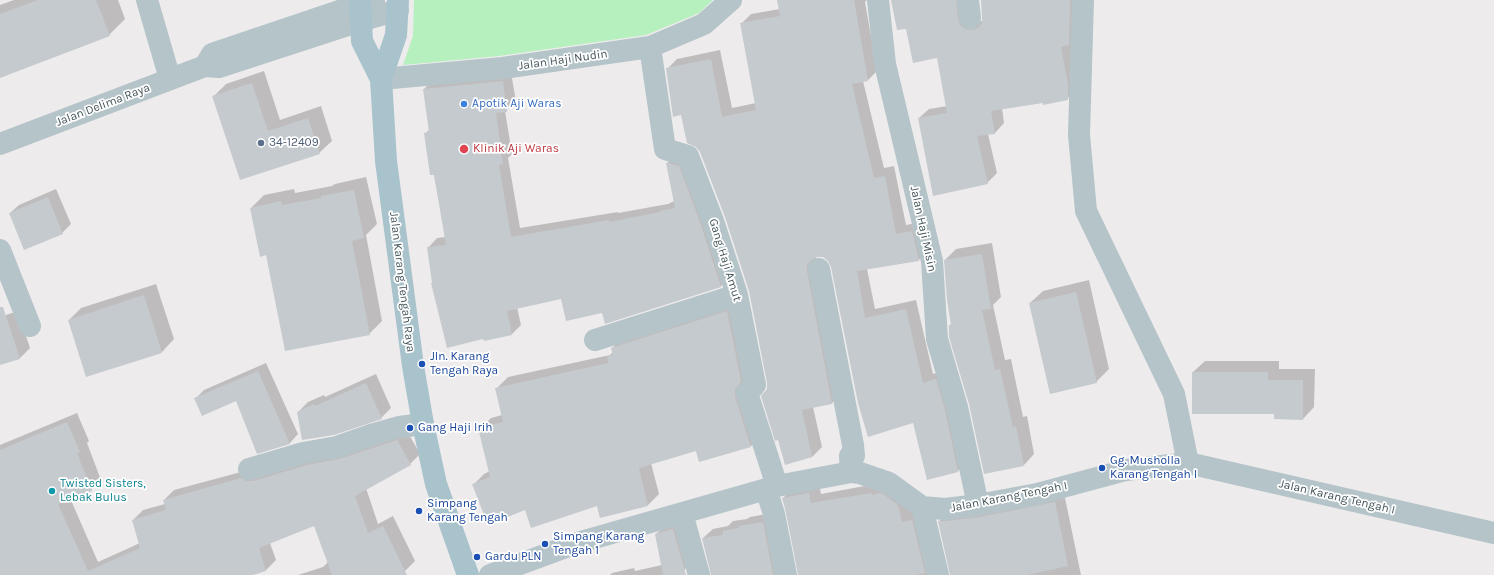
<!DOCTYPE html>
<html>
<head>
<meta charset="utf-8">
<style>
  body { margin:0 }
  canvas { display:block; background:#eeebec }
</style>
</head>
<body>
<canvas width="1494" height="575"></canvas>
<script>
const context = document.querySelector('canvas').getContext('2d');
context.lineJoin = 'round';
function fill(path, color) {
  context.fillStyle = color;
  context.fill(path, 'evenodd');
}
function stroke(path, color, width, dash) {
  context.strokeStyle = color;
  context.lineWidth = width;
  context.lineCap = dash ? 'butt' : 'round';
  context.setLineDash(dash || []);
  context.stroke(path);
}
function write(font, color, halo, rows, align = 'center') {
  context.font = font + ' Karla,sans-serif';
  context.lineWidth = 3.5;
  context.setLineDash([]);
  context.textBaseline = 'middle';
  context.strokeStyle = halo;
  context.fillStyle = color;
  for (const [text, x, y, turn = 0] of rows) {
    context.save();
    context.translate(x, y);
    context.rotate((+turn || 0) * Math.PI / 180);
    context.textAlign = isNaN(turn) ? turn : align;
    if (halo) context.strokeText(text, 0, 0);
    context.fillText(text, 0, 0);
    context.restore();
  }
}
fill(new Path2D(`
  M414 0H713L699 13 646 35 499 56 403 65 413 36Z`), '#b6f0be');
fill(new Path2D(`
  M14 0H118L125 19 109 35 0 77V5Z
  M778 0H867L865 2 877 71 868 80 863 81 884 168 894 166 906 225 922 222 928 250 919 260 867 269 875 309 916 300 933 374 945 370 967 461 958 471 914 422 829 260 823 256H816V261L841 393 832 403 813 407 822 447 812 457 785 464 768 389V382L750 291 726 216 701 151 682 114 667 69 677 59 720 50 732 108 756 103 741 24 751 14 780 9Z
  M892 0H966L974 20 981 21H983L982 0H1080L1077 89 1067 99 1002 108 1004 123 995 133 988 134 997 173 987 183 919 118 929 109 947 106 938 57 906 28Z
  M264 71 280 120 321 106 332 141 319 153 241 179 213 97 226 84Z
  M511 72 516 102 505 111 512 154 508 158 520 228 618 212V213L668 204 674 201 667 163 676 154 730 277 721 286 606 322 603 312 562 297 517 307 521 325 512 334 485 340 433 282 428 248 437 238 446 237 434 174 425 134 430 129 424 89 433 80Z
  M366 177 377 224 366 235 382 321 369 334 267 254 251 208 264 195 294 189 295 193 332 186 335 184Z
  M56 189 71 224 62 233 10 213 19 205Z
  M992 243 1001 297 993 305 1005 360 1011 359 1023 417 1027 416 1034 454 1024 465 970 403 950 325 952 323 945 260 956 249Z
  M1089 280 1109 369 1096 382 1030 303 1043 291Z
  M156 284 174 339 162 352 69 320 81 308Z
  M738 301 762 435 751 446 699 461 696 450 651 463 659 494 648 505 600 517 597 505 526 509 473 485 484 474 490 471 480 429 491 418 502 415 497 388 508 377 610 355 613 352 612 348 623 337Z
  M18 311 30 348 20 358 0 364V317Z
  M1205 361H1279V369H1315L1314 407 1303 419 1275 413 1193 372Z
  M266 363 298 434 290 443 258 452 237 399H195L204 390Z
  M376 374 391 408 381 418 298 412 308 402 324 395 325 397Z
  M77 413 89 441 87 443 101 480 91 490 70 498 98 562 140 543 133 520 143 510 165 504 164 500 174 490 252 469 407 431 420 454 410 464 366 488 378 524 393 516 415 561 405 571 398 575H298L323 567 328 562 315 525 270 543 276 560 266 570 249 575H0V445Z
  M881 483 908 495 911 513 922 511 940 575H799L783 498 793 489 819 484 821 494Z
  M1064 493 1081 575H951L939 521 949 512Z
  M772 513 788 575H712L703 538 713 529 728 526 733 521 747 519 750 517Z
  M682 521 693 561 684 570 669 575H610L612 573 634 568 635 571 662 565 656 534 665 526Z`), '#0003');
fill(new Path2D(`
  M38 0H96L110 36 0 78V14Z
  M777 0H854L868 81 852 84 874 178 885 176 896 234 912 231 919 261 857 271 865 318 906 309 923 383 936 379 945 410 958 472 927 480 913 423 868 437 858 403 831 267 828 261 823 257H817L811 260 807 265V271L832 404 802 410 812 457 785 465 778 440 775 441 761 396 767 389V383L749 291 725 217 700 152 696 147 687 143 681 115 673 117 666 68 711 59 722 117 756 110 740 23 780 16Z
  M891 0H956L958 19 960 25 965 29 971 30 978 28 982 23V17L981 0H1070L1069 45 1061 47 1068 84V100L1043 105V103L991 111 995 134 977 136 988 184 933 196 918 118 947 113 937 58 913 63 906 29 897 30Z
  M503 81 507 112 496 113 503 164 499 165 511 237 609 220V222L660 212V211L675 208 666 163H668L679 166 701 225 721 287 605 324 602 313 566 321 561 299 507 311 512 335 484 341 483 339 447 348 431 283H432L427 247 446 245 434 175H430L424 133 429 132 423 89Z
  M252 83 268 131 308 118 320 154 240 180 212 96Z
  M354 190 364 238 352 241 370 335 285 351 266 255 260 257 250 208 281 201 282 205 321 198V196Z
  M48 197 63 234 24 250 9 213Z
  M982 254 991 309 982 310 995 370 1000 369 1013 427 1016 426 1024 466 984 474 969 404 949 337V325H951L947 300 944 260Z
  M1076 292 1097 383 1050 394 1029 303Z
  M144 295 162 353 86 377 68 320Z
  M0 307H3L20 359 0 365Z
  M727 311 741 381 735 390V397L751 447 699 462 696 451 639 468 648 506 600 518 597 506 531 528 525 510 488 525 472 484 490 477 478 428 503 422 495 388 608 363 607 356 613 355 611 348Z
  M258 371 290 444 257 454 236 401 202 416 194 398Z
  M1192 372H1268V380H1303V420L1274 419V414H1192Z
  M366 383 382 419 334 435 302 440 297 412 314 404 315 406Z
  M67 422 80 452 77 453 92 491 58 504 88 571 140 548 132 520 166 510 163 500 241 478 246 481H253L307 465 339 459 397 440 411 465 355 496 368 533 383 526 407 575H332L314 526 259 548 266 571 253 575H0V450Z
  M809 493 811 503 872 493V495L880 493 883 494 898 505 902 522 912 520 925 573 915 575H798L786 512 782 498Z
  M1055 502 1068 566 1027 575H950L938 521H946L980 517Z
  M763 522 773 575H711L702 538 723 535V531L739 528V526Z
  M673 529 686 575H663L655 534Z`), '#c5cace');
stroke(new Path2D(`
  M147 0 170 79
  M878 0 885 64 932 261 937 339 957 407 978 505
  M968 0 970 18
  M1083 0 1079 135 1086 211 1174 394 1188 463
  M650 47 665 149 688 156 713 221 737 295 755 385 747 393 777 486
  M205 66 212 54 360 4 374 0
  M381 79 503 68 650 47 704 24 731 0
  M0 144 205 66 219 67 360 21 398 10
  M0 250 30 326
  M819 269 853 445 854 456H850L851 472
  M595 340 737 295
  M249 469 303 453 337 447 374 434 399 427 423 424
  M766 489 774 514 786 575
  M922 507 938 575
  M682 513 699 575
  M490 575 577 543 777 486 851 472 860 473 889 483 922 507 945 509 978 505 1037 494 1126 470 1188 463 1494 533`), '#b5c4c9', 22);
stroke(new Path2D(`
  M360 0 362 41 381 79
  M398 0 396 35 381 79 386 161 413 366 423 424 436 484 468 575`), '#a9c3cc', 22);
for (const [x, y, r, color] of [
  [464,104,4,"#3f7fe0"],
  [261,143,4,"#5c6f8a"],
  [464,149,5,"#e0444e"],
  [422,364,4,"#1a4fb4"],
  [410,428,4,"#1a4fb4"],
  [1102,468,4,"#1a4fb4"],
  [52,491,4,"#0f9aa8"],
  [419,511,4,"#1a4fb4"],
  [545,544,4,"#1a4fb4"],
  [477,557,4,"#1a4fb4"]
]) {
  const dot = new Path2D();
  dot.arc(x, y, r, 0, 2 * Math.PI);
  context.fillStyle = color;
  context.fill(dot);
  stroke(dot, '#fff', 1.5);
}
write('12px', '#435459', '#fff', [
  ["Jalan Haji Nudin",563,60,-8],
  ["Jalan Delima Raya",103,105,-21],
  ["Jalan Haji Misin",923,229,78],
  ["Gang Haji Amut",725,260,73],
  ["Jalan Karang Tengah Raya",402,282,83],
  ["Jalan Karang Tengah I",1009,497,-11],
  ["Jalan Karang Tengah I",1337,497,13]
]);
write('12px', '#366cbe', '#fff', [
  ["Apotik Aji Waras",472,104]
], 'left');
write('12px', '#4e5e75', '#fff', [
  ["34-12409",269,143]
], 'left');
write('12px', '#be3a42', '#fff', [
  ["Klinik Aji Waras",473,149]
], 'left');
write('12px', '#164399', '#fff', [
  ["Jln. Karang",430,357],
  ["Tengah Raya",430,371],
  ["Gang Haji Irih",418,428],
  ["Gg. Musholla",1110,461],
  ["Karang Tengah I",1110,475],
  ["Simpang",427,504],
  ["Karang Tengah",427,518],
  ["Simpang Karang",553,537],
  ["Tengah 1",553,551],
  ["Gardu PLN",485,557]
], 'left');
write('12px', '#0d838f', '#fff', [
  ["Twisted Sisters,",60,484],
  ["Lebak Bulus",60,498]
], 'left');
</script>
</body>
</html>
